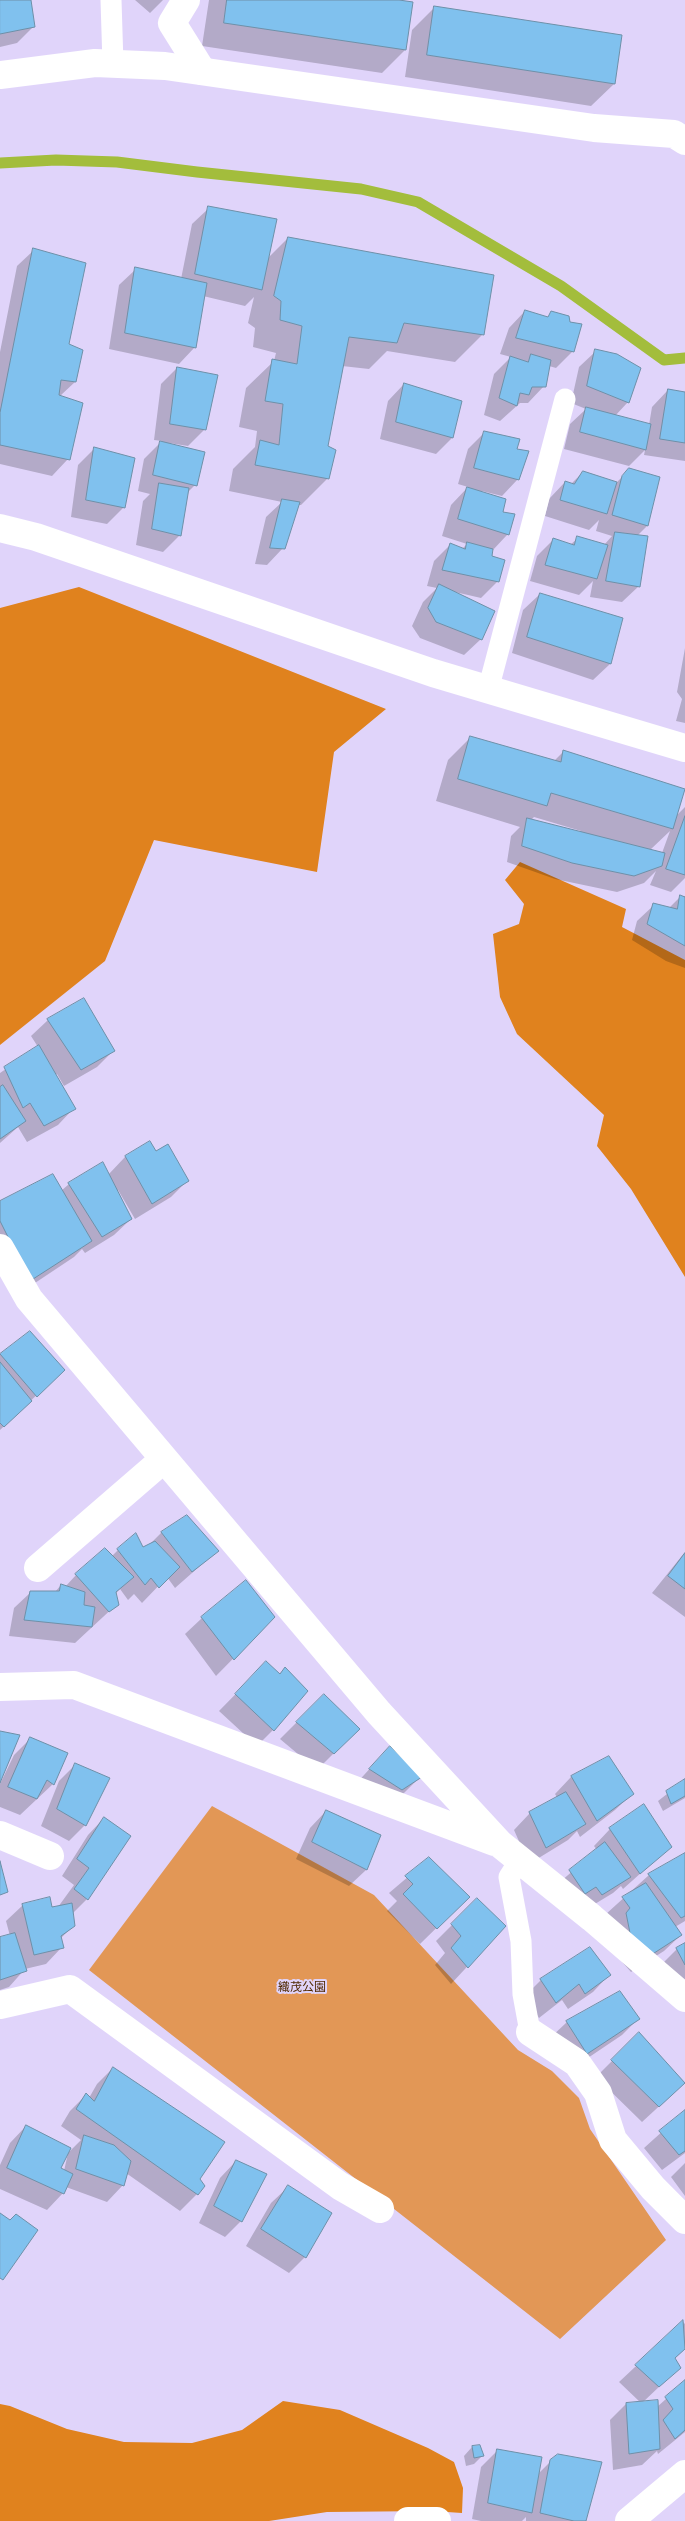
<!DOCTYPE html>
<html>
<head>
<meta charset="utf-8">
<style>
  body { margin:0 }
  canvas { display:block; background:#e0d4fa }
</style>
</head>
<body>
<canvas width="685" height="2521"></canvas>
<script>
const context = document.querySelector('canvas').getContext('2d');
context.lineJoin = 'round';
function fill(path, color) {
  context.fillStyle = color;
  context.fill(path, 'evenodd');
}
function stroke(path, color, width, dash) {
  context.strokeStyle = color;
  context.lineWidth = width;
  context.lineCap = dash ? 'butt' : 'round';
  context.setLineDash(dash || []);
  context.stroke(path);
}
function write(font, color, halo, rows, align = 'center') {
  context.font = font + ' Roboto,"Noto Sans JP",sans-serif';
  context.lineWidth = 4;
  context.setLineDash([]);
  context.textBaseline = 'middle';
  context.strokeStyle = halo;
  context.fillStyle = color;
  for (const [text, x, y, turn = 0] of rows) {
    context.save();
    context.translate(x, y);
    context.rotate((+turn || 0) * Math.PI / 180);
    context.textAlign = isNaN(turn) ? turn : align;
    if (halo) context.strokeText(text, 0, 0);
    context.fillText(text, 0, 0);
    context.restore();
  }
}
fill(new Path2D(`
  M212 1806 374 1895 518 2050 552 2071 579 2098 590 2129 666 2240 560 2339 89 1970Z`), '#e29756');
fill(new Path2D(`
  M79 587 386 709 334 752 317 872 154 840 105 961 0 1045V608Z
  M520 862 626 909 622 927 685 960V1277L631 1189 597 1146 604 1115 517 1034 500 997 493 934 519 924 524 904 505 880Z
  M283 2401 340 2410 428 2448 454 2462 463 2488 462 2513 432 2511 327 2512 269 2521H0V2404L10 2406 67 2429 124 2442 192 2443 242 2430Z`), '#e0821e');
fill(new Path2D(`
  M0 0H30L33 27 17 43 0 47Z
  M135 0H163L150 13Z
  M209 0H390L412 3 405 50 382 73 202 46Z
  M435 7 621 37 614 84 591 106 405 77 412 30Z
  M209 208 267 259 288 238 492 276 482 335 455 362 387 351 369 369 342 366 327 447 328 478 301 505H298L283 548 267 565 255 564 266 517 282 502 229 491 233 469 255 447 257 431 239 427 246 388 274 361 276 353 253 347 255 328 248 323 254 297 245 306 203 296 195 347 179 364 109 349 119 285 136 269 181 279 192 224Z
  M34 250 68 344 75 382 60 396 68 459 52 476 0 464V352L17 266Z
  M525 311 547 318 552 313 573 351 556 368 549 366 544 386 528 403H520L500 421 484 415 494 374 511 357 500 354 509 328Z
  M596 351 628 402 615 416 649 425 652 407 668 390 685 393V461L644 455 645 450 629 466 564 449 570 424 586 409 571 403 579 367Z
  M177 368 216 376 204 430 188 446 169 443 195 485 187 493 179 536 163 552 136 545 143 501 150 494 138 491 144 459 162 441 154 440 161 384Z
  M404 384 452 438 436 454 380 439 388 401Z
  M485 432 516 450 518 479 502 496 482 491 481 493 502 513 513 515 507 535 492 551 490 557 498 581 481 598 455 592 481 639 464 655 420 638 412 626 423 602 437 588 427 586 434 561 450 545 462 549 467 544 442 536 451 505 468 487 458 484 468 449Z
  M94 449 124 507 107 524 71 517 78 465Z
  M629 470 647 526 637 536 639 586 622 602 590 597 593 581 579 595 530 581 537 556 554 539 570 545 578 538 604 545 612 536 596 531 599 520 589 530 545 516 549 499 565 482 571 484 583 472 616 483Z
  M540 594 621 619 610 664 593 680 512 653 523 610Z
  M685 648V723L676 721 682 699 677 692Z
  M471 737 554 761 564 751 676 816 685 807V878L671 892 650 885 656 871 644 883 617 892 555 879 507 862 511 836 520 827 436 801 448 760ZM534 817 581 831 580 833 530 821ZM670 831 662 853 650 850Z
  M685 896V968L666 961 632 940 637 921 654 905 669 908 680 897Z
  M48 1020 113 1051 97 1067 64 1086 57 1074 55 1075 74 1108 58 1125 27 1142 18 1127 0 1143V1073L38 1047 31 1036Z
  M150 1143 155 1153 187 1181 171 1197 135 1219 118 1190 116 1191 131 1219 114 1235 85 1253 82 1249 74 1257 14 1297 0 1270V1202L61 1191 69 1184 108 1175 125 1157Z
  M30 1333 63 1370 0 1430V1355Z
  M187 1516 217 1551 175 1588 167 1577 142 1603 134 1594 128 1600 120 1589 115 1594 117 1604 75 1643 9 1636 14 1608 31 1592H55L61 1585 65 1587 76 1575 112 1556 118 1550 143 1548 149 1545 161 1533Z
  M685 1552V1617L652 1593Z
  M274 1617 216 1676 185 1634 202 1618Z
  M266 1663 279 1674 285 1669 273 1730 257 1746 219 1711Z
  M324 1695 358 1729 317 1770 280 1739Z
  M30 1739 53 1784 20 1815 0 1807V1784L14 1755Z
  M608 1758 632 1794 615 1810 580 1837 577 1831 568 1840 529 1864 514 1830 530 1813 558 1799 555 1794 571 1777Z
  M76 1764 85 1825 69 1841 41 1826 59 1781Z
  M374 1764 420 1777 404 1793 385 1805 354 1786Z
  M685 1780V1798L663 1811 658 1801Z
  M326 1811 380 1836 366 1870 349 1886 296 1859 310 1828Z
  M104 1818 129 1836 87 1899 72 1914 74 1925 60 1939 62 1947 46 1964 25 1969 9 1987 0 1990V1938L10 1936 6 1921 23 1905 58 1907 74 1885 62 1876 88 1835Z
  M610 1829 670 1847 623 1889 621 1886 613 1893 585 1910 553 1888 597 1850 594 1846Z
  M685 1855V1921L675 1927 681 1935 664 1951 631 1972 615 1954 606 1914 649 1875Z
  M429 1859 468 1897 420 1944 387 1911 397 1901 389 1893Z
  M477 1900 505 1926 451 1984 435 1965 445 1953 436 1941Z
  M685 1944V2009L661 1965 677 1949Z
  M609 1975 593 1992 568 2009 562 2000 539 2018 525 1996 541 1980Z
  M620 1993 638 2019 622 2035 570 2070 550 2038 567 2022Z
  M639 2034 667 2099 642 2122 596 2077Z
  M113 2068 203 2186 197 2194 180 2211 126 2173 123 2185 107 2202 66 2187 63 2193 47 2210 0 2189V2165L10 2143 26 2126 64 2171 68 2153 81 2140 61 2126 70 2111 86 2095 89 2098 97 2084Z
  M685 2111V2153L662 2170 644 2148Z
  M236 2161 241 2221 225 2237 199 2223 220 2178Z
  M685 2163V2196L671 2177Z
  M288 2187 305 2257 289 2273 246 2246 271 2203Z
  M683 2322 685 2324V2348L674 2359 679 2368 642 2403 657 2407 685 2382V2432L658 2454 657 2451 642 2465 613 2470 610 2420 626 2404 641 2403 619 2382Z
  M472 2447 483 2455 474 2464 466 2466 464 2456Z
  M498 2450 537 2475 551 2461 585 2521H526V2517L522 2521H481L472 2519 481 2467Z`), '#0003');
stroke(new Path2D(`
  M0 163 56 160 117 162 197 172 361 189 418 202 561 286 664 360 685 358`), '#a3bd3c', 11);
const building = new Path2D(`
  M0 0H31L35 27 0 34Z
  M227 0H399L413 2 406 50 224 23Z
  M434 6 622 35 615 84 427 55Z
  M208 206 277 219 262 290 195 274Z
  M288 237 494 275 484 335 404 323 397 343 349 337 328 446 336 450 329 479 255 465 260 440 279 445 283 404 265 401 272 359 297 364 302 326 280 320 281 301 274 296Z
  M33 248 86 263 69 344 83 350 76 382 61 380 59 395 83 403 70 460 0 445V413Z
  M135 267 207 283 196 348 125 333Z
  M525 310 548 317 551 311 569 316 570 322 582 324 574 352 516 338Z
  M595 349 617 354 641 368 629 403 587 386Z
  M531 354 551 360 546 387H532L529 395 520 393 517 406 499 398 510 356 528 362Z
  M177 367 218 375 206 430 170 424Z
  M404 383 462 401 453 438 396 422Z
  M668 389 685 392V443L660 439Z
  M586 407 651 424 646 450 580 432Z
  M484 431 520 439 517 449 529 451 519 480 474 468Z
  M160 441 205 452 197 486 153 475Z
  M94 447 135 458 125 508 86 500Z
  M629 468 660 477 648 526 612 515 622 476Z
  M583 471 617 482 607 514 560 500 565 481 574 484Z
  M159 483 189 488 181 536 152 529Z
  M467 487 506 499 503 512 515 514 509 535 458 519Z
  M282 499 300 502 285 549 270 548Z
  M615 532 648 536 640 587 606 581Z
  M577 536 608 545 597 579 545 565 553 538 574 545Z
  M467 542 493 549 492 556 505 560 499 582 442 570 450 543 465 549Z
  M439 584 495 611 482 640 436 622 428 608Z
  M540 593 623 618 611 664 527 637Z
  M470 736 561 762 563 750 685 789 673 829 551 793 547 806 458 779Z
  M685 816V875L666 869Z
  M527 818 665 853 662 866 634 876 572 863 522 846Z
  M680 895 685 897V946L647 924 653 903 677 909Z
  M84 998 115 1051 81 1070 47 1019Z
  M39 1045 76 1109 44 1126 30 1103 23 1108 4 1067Z
  M3 1085 26 1121 0 1139V1087Z
  M150 1141 156 1151 168 1144 189 1181 152 1204 125 1156Z
  M103 1162 132 1219 102 1237 68 1183Z
  M53 1174 92 1241 30 1281 0 1221V1201Z
  M30 1331 65 1370 37 1397 0 1354Z
  M0 1362 32 1401 4 1427 0 1423Z
  M187 1515 219 1551 192 1572 161 1532Z
  M136 1533 143 1547 155 1541 180 1567 159 1588 151 1578 145 1585 117 1549Z
  M105 1548 134 1577 116 1592 119 1605 109 1612 75 1574Z
  M685 1553V1589L668 1576Z
  M246 1580 275 1617 234 1660 201 1617Z
  M61 1584 85 1592 84 1605 95 1607 92 1627 24 1620 30 1591H59Z
  M266 1661 280 1674 285 1667 308 1691 274 1731 235 1694Z
  M324 1694 360 1729 334 1754 296 1722Z
  M0 1731 20 1735 0 1783Z
  M30 1737 68 1753 54 1785 47 1780 37 1799 8 1787Z
  M390 1746 422 1777 402 1790 369 1769Z
  M609 1756 634 1794 597 1821 571 1776Z
  M75 1763 110 1778 86 1826 57 1809Z
  M685 1779V1796L671 1804 666 1791Z
  M566 1792 586 1824 546 1848 529 1812Z
  M644 1804 672 1847 640 1874 609 1828Z
  M326 1810 381 1835 367 1870 312 1842Z
  M104 1817 131 1836 88 1900 74 1889 89 1868 77 1859Z
  M605 1842 631 1877 602 1895 596 1887 585 1894 569 1870Z
  M685 1853V1916L681 1918 648 1874Z
  M429 1857 470 1897 437 1929 403 1894 413 1884 405 1876Z
  M0 1861 8 1892 0 1895Z
  M646 1883 682 1935 648 1957 631 1938 626 1913 630 1908 622 1897Z
  M50 1897 52 1907 72 1903 75 1926 61 1936 64 1948 34 1955 22 1904Z
  M477 1898 506 1926 468 1968 451 1948 461 1936 451 1924Z
  M15 1933 27 1971 0 1980V1937Z
  M685 1943V1965L676 1948Z
  M590 1947 611 1975 585 1994 579 1984 556 2003 540 1979Z
  M620 1991 640 2019 587 2054 566 2021Z
  M639 2032 685 2083 659 2107 611 2060Z
  M113 2067 225 2142 200 2179 205 2186 198 2195 76 2109 86 2093 94 2101Z
  M685 2110V2151L679 2155 659 2131Z
  M26 2125 71 2148 61 2168 73 2174 64 2194 7 2168Z
  M84 2135 114 2145 131 2161 124 2186 76 2169Z
  M236 2160 267 2174 242 2222 214 2206Z
  M288 2185 332 2213 306 2258 261 2229Z
  M0 2213 10 2220 16 2214 38 2230 3 2280 0 2278Z
  M683 2320 685 2349 675 2358 681 2368 659 2387 635 2365Z
  M685 2380V2430L675 2439 663 2420 673 2409 665 2397Z
  M658 2400 660 2449 629 2454 626 2403Z
  M480 2445 484 2456 474 2458 472 2446Z
  M497 2449 542 2457 532 2513 488 2503Z
  M558 2454 602 2462 586 2521H574L540 2513 550 2460Z`);
fill(building, '#80c1ee');
stroke(building, '#6e90a8', 1);
stroke(new Path2D(`
  M111 0 113 64
  M488 690 565 399
  M520 1860 509 1877 521 1941 523 1994 530 2032`), '#fff', 21);
stroke(new Path2D(`
  M186 0 172 23 202 71`), '#fff', 28);
stroke(new Path2D(`
  M0 75 95 63 165 66 594 128 674 134 685 141
  M0 1248 29 1299 379 1713 500 1844 592 1918 685 1998
  M38 1568 164 1459
  M0 1687 74 1685 494 1842
  M0 1835 50 1856
  M0 2005 70 1989 340 2186 380 2209
  M530 2032 577 2063 598 2093 613 2140 653 2188 685 2220
  M408 2521H437
  M629 2521 685 2474`), '#fff', 28);
stroke(new Path2D(`
  M0 528 36 537 433 673 685 748`), '#fff', 28);
write('12px', '#4f2903', '#e0d4fa', [
  ["織茂公園",302,1988]
]);
</script>
</body>
</html>
